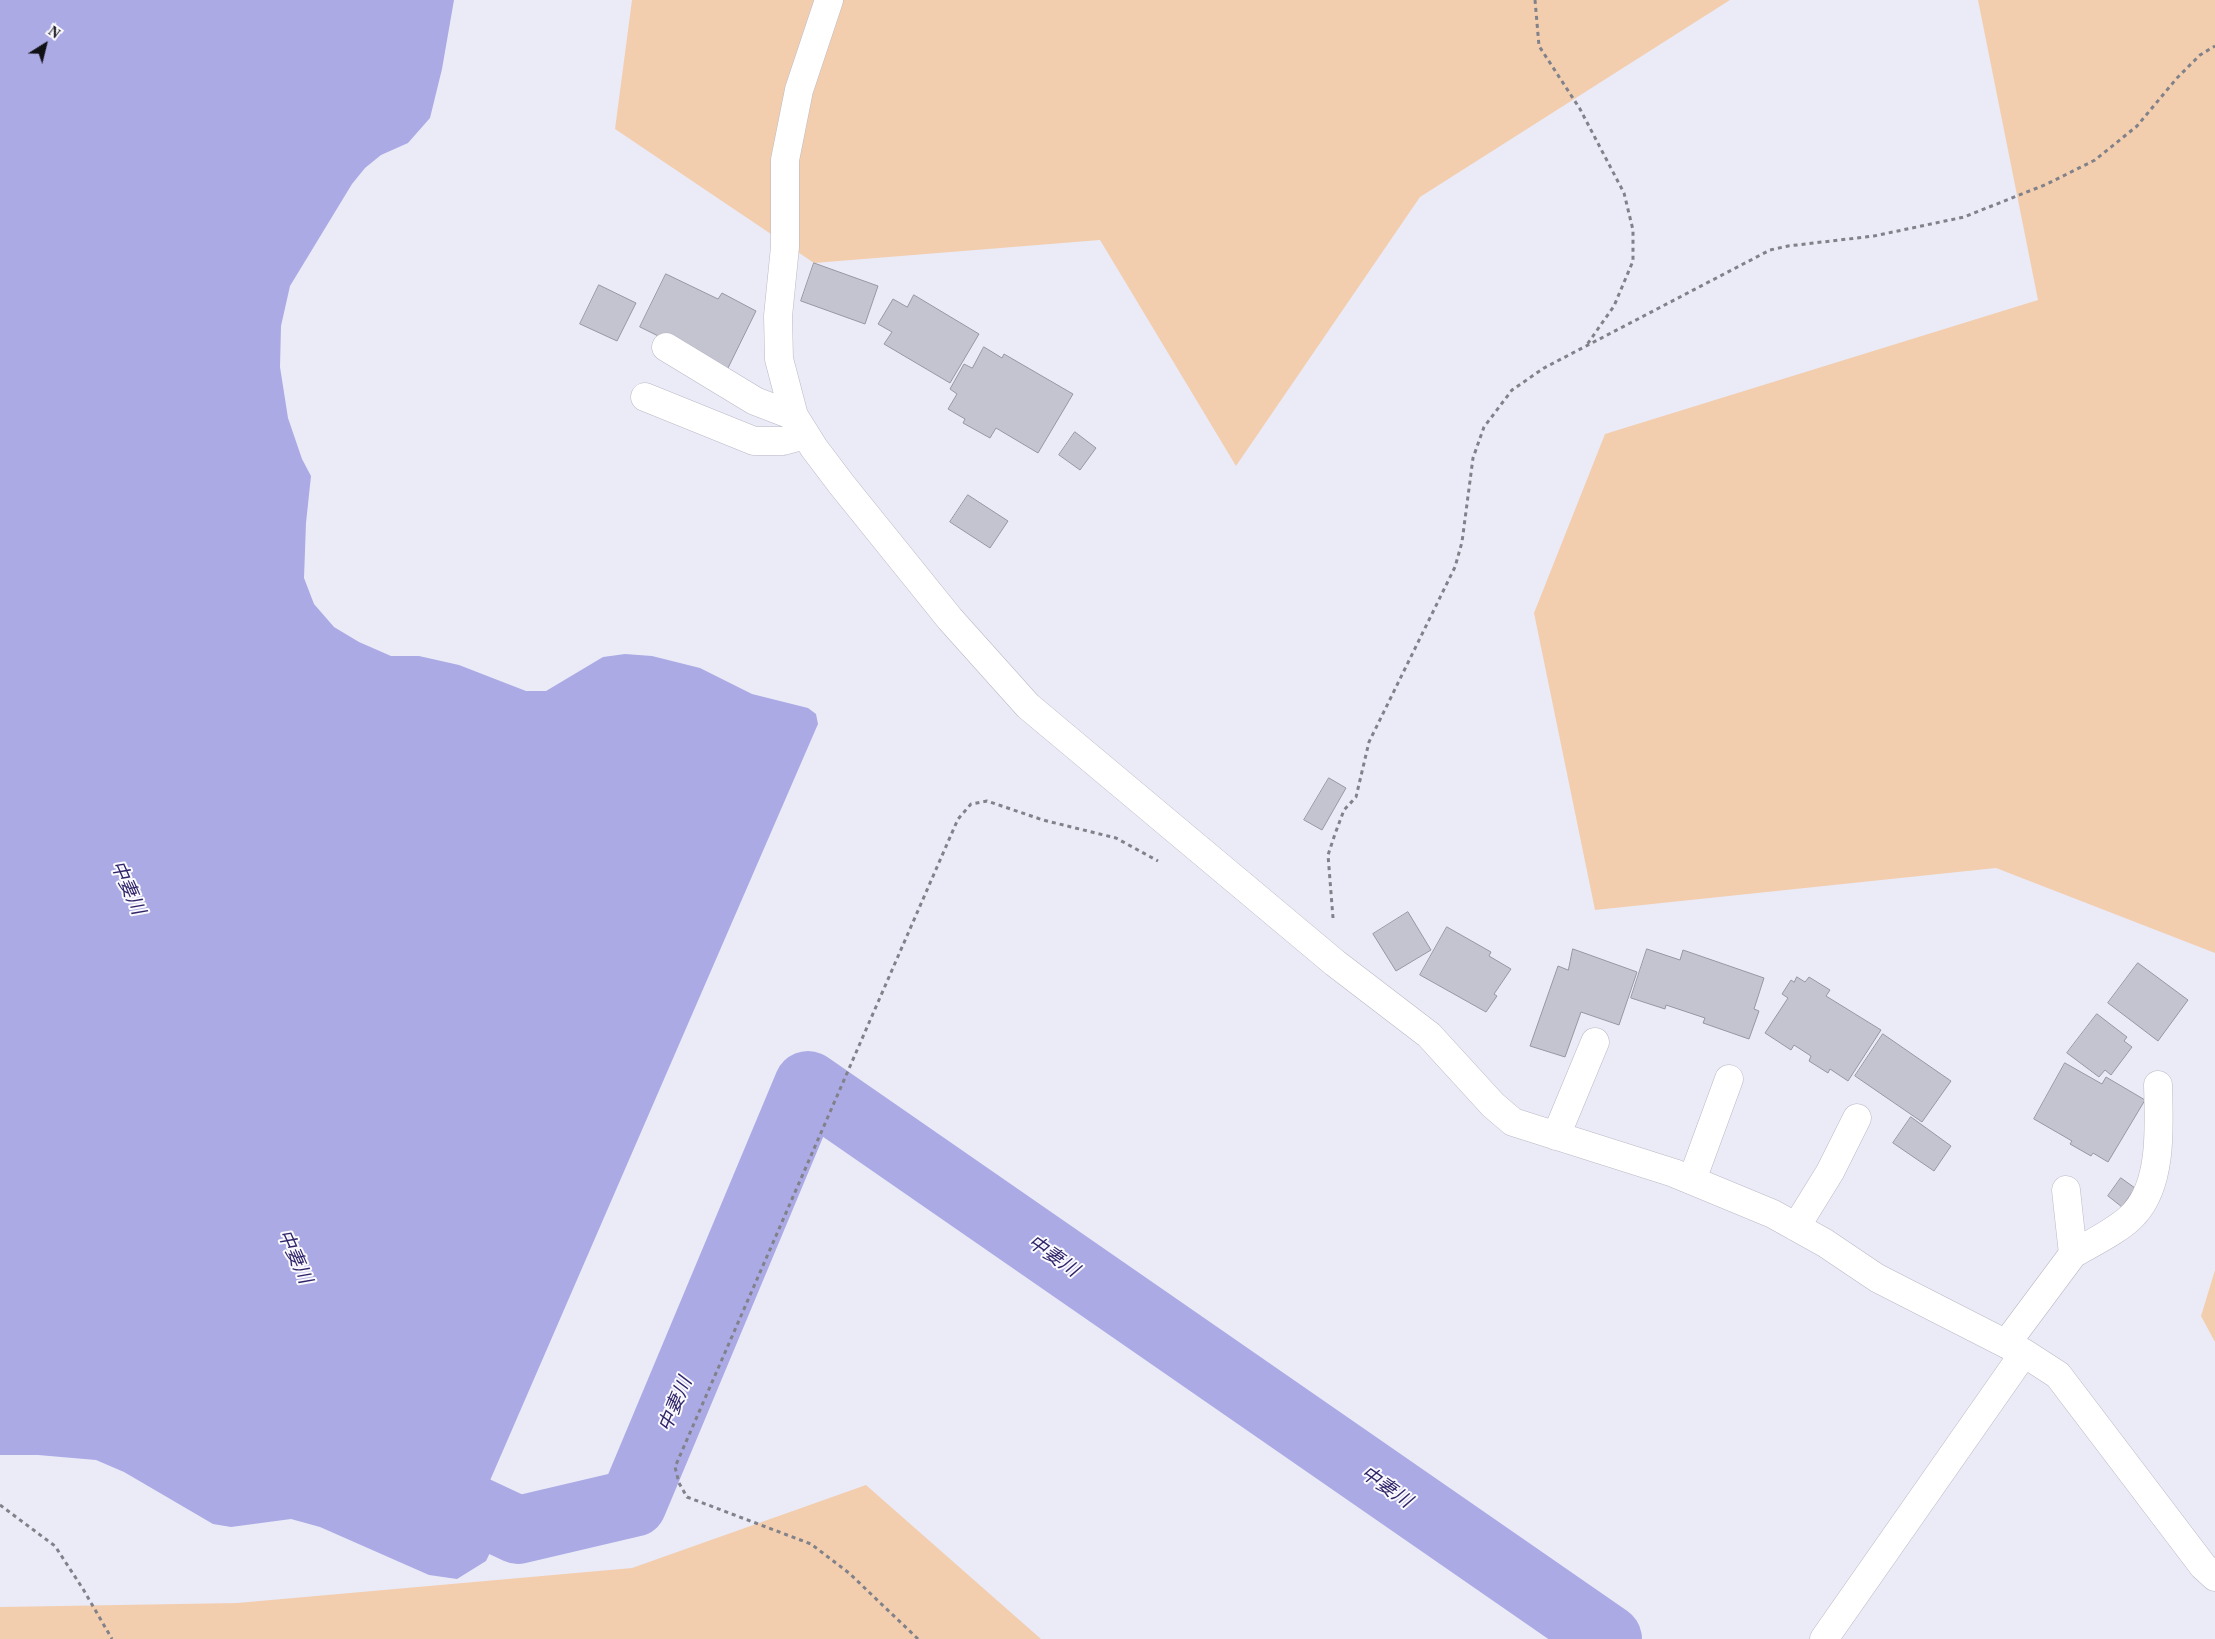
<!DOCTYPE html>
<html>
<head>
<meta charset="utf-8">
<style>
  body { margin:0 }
  #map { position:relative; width:2215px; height:1639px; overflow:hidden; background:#ebebf8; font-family:Georgia,serif }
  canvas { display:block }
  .north { position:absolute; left:20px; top:20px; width:50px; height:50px; -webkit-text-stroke:4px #f9f9fe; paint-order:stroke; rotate:36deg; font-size:14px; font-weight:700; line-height:20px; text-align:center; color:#111115 }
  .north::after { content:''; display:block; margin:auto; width:18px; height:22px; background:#111115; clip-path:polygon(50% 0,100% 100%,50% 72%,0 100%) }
</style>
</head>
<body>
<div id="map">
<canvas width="2215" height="1639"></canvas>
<div class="north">N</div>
</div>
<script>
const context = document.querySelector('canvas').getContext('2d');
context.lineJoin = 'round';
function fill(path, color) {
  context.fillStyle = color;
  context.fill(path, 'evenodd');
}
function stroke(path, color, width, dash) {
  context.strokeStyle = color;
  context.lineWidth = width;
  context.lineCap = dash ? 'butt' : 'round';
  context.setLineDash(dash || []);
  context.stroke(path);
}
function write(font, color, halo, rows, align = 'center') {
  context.font = font + ' Georgia,"Noto Sans JP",serif';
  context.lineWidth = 4;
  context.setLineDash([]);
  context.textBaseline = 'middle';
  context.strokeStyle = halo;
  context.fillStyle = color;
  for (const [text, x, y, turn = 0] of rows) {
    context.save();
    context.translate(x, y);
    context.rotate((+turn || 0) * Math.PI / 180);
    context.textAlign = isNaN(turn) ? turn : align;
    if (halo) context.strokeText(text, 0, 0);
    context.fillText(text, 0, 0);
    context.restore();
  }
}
fill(new Path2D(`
  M632 0H1730L1420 197 1236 466 1100 240 814 263 615 129Z
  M1978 0H2215V953L1996 868 1595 910 1534 613 1605 434 2038 300Z
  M2215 1270V1342L2201 1316Z
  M866 1485 1041 1639H0V1607L237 1603 632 1568Z`), '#f2ceaf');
fill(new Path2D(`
  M0 0H454L442 69 430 118 408 143 381 155 365 168 352 184 290 286 281 326 280 367 288 418 302 459 311 476 306 523 304 578 314 604 334 627 359 642 391 656H419L459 665 526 691H546L603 657 625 654 652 656 700 668 752 694 808 708 816 714 818 724 485 1492 497 1538 486 1561 457 1579 429 1575 320 1527 291 1519 231 1527 213 1524 124 1472 96 1460 38 1455H0Z`), '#abaae5');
stroke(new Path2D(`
  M407 1478 518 1530 633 1503 808 1085 1608 1639`), '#abaae5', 68);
const building = new Path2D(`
  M814 263 878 286 865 324 801 301Z
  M666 274 718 299 722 293 756 311 727 370 640 327Z
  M599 285 636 303 617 341 580 324Z
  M914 295 979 334 950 383 884 344 892 332 878 324 893 299 907 307Z
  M984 347 1002 358 1004 354 1073 394 1038 453 996 428 990 438 963 423 965 419 948 409 957 394 950 389 964 364 972 368Z
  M1075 432 1096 448 1080 470 1059 455Z
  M968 495 1008 521 990 548 950 522Z
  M1329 778 1346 788 1322 830 1304 820Z
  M1408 912 1431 950 1396 971 1373 934Z
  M1447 927 1491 952 1489 956 1511 969 1494 994 1497 996 1486 1012 1420 975Z
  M1573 949 1637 972 1619 1025 1581 1012 1565 1057 1530 1046 1558 966 1568 970Z
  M1647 949 1680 960 1683 950 1764 978 1754 1009 1759 1011 1749 1039 1703 1023 1705 1018 1666 1005 1665 1009 1631 998Z
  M2138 963 2188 1000 2158 1041 2108 1003Z
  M1797 977 1805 982 1809 977 1830 990 1826 996 1881 1030 1848 1081 1830 1069 1828 1073 1809 1061 1811 1056 1794 1045 1791 1050 1765 1033 1788 998 1782 994 1791 980 1794 982Z
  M2097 1014 2127 1037 2124 1041 2132 1047 2111 1075 2105 1070 2099 1077 2067 1053Z
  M1883 1034 1951 1081 1922 1122 1855 1076Z
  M2065 1063 2102 1084 2106 1077 2145 1100 2108 1162 2093 1153 2091 1156 2070 1144 2072 1141 2034 1119Z
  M1911 1117 1951 1146 1934 1171 1893 1143Z
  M2121 1178 2135 1188 2122 1207 2108 1196Z`);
fill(building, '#c4c4d0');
stroke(building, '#9797a2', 1);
const minor = new Path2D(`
  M829 0 799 90 785 160V247L778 316 779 359 794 416 814 448 842 485 950 619 1028 706 1335 963 1429 1035 1493 1105 1513 1122 1674 1173 1773 1214 1825 1243 1877 1278 2024 1353 2058 1375 2203 1566 2215 1577
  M666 347 755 401 794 416
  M645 397 754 441H783L805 435
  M1556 1136 1595 1042
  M1692 1180 1729 1079
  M1796 1227 1830 1172 1857 1118
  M2073 1254C2090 1244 2121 1229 2134 1214 2163 1183 2159 1124 2158 1085
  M2006 1344 2073 1254 2066 1190
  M1824 1639 2024 1353`);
stroke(minor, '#b9b9c5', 29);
stroke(new Path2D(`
  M1535 0 1539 46 1580 109 1624 193 1633 230V261L1614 306 1586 346
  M1333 918 1328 855 1335 834 1344 810 1356 797 1369 742 1455 567 1462 542 1473 458 1484 427 1512 390 1544 368 1770 250 1788 246 1874 236 1964 217 2047 184 2095 160 2137 126 2177 78 2200 55 2215 46
  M0 1505 55 1546 83 1589 112 1639
  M918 1639 849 1573 811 1544 687 1497 679 1483 675 1467 958 819 971 804 987 801 1043 820 1116 838 1158 861`), '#81818a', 3, [4, 4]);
stroke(minor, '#fff', 28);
write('italic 19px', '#31256a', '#f9f9fe', [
  ["中妻川",129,887,66],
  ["中妻川",1054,1255,35],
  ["中妻川",296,1256,66],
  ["中妻川",674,1404,-67],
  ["中妻川",1387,1486,35]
]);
</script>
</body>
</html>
